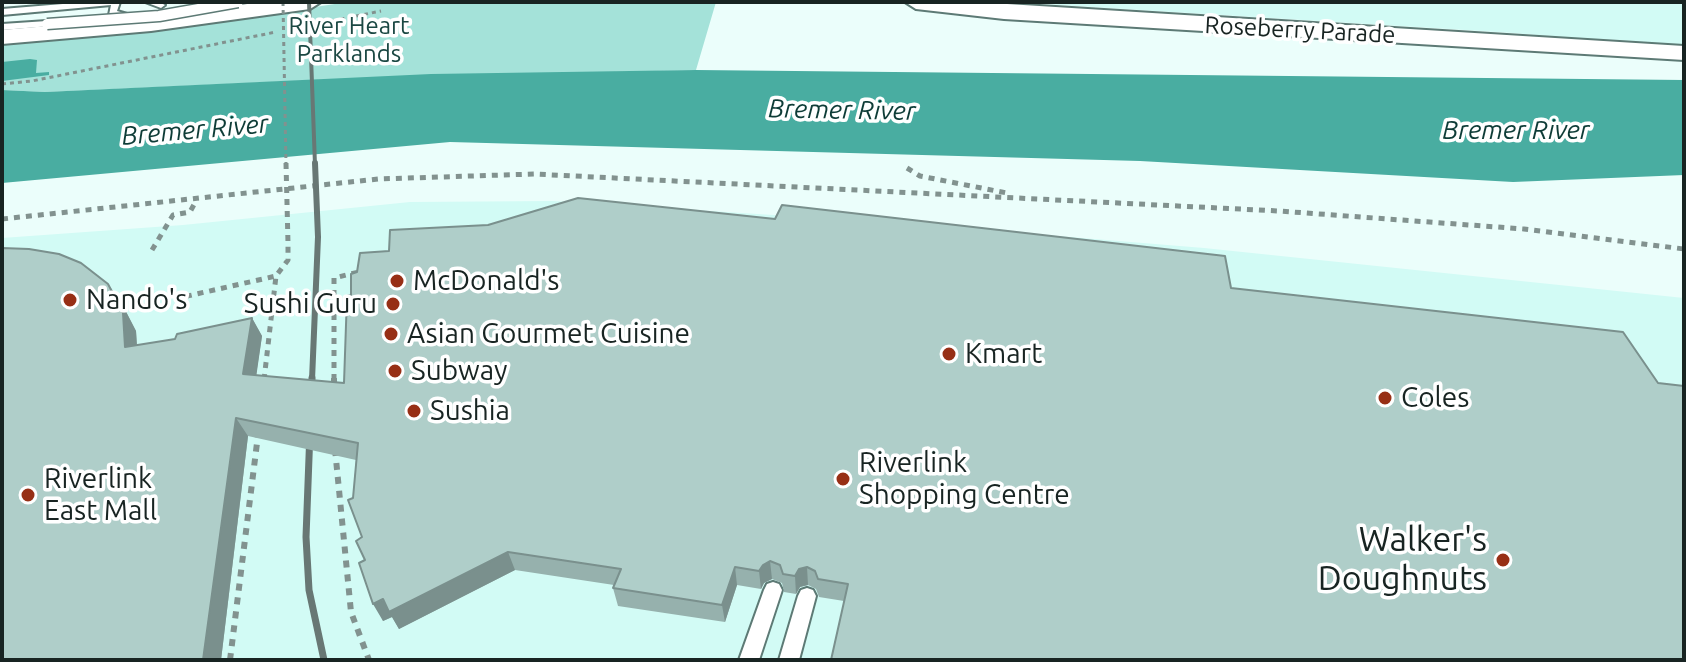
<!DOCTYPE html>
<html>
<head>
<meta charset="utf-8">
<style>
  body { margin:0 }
  #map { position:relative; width:1686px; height:662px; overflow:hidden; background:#ebfefb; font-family:Ubuntu,sans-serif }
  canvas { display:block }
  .frame { position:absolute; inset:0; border:4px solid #182422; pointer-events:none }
</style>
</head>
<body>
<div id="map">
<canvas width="1686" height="662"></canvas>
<div class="frame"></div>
</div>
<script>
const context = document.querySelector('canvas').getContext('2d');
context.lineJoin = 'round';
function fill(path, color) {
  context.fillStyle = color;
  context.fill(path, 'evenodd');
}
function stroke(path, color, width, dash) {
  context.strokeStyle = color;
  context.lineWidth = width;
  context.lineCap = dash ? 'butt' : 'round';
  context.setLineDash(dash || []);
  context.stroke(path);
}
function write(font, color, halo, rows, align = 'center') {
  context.font = font + ' Ubuntu,sans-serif';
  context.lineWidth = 7;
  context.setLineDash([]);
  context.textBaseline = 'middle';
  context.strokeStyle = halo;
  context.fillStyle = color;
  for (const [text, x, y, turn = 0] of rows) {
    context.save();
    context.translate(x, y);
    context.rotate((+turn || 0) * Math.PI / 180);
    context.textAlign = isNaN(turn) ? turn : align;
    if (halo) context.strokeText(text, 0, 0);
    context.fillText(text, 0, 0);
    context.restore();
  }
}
fill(new Path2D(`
  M1010 2H1684V48L1513 33Z
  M553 201 899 223 1204 248 1684 298V660H2V238L183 225 410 202Z`), '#d2fbf5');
fill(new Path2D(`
  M348 2H716L696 70 362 78 45 92 2 90V42L203 24Z`), '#a4e2d9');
fill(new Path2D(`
  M30 59 37 60 36 73 49 72V75L2 81V62Z
  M696 70 1684 80V175L1513 182 1140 161 450 142 2 183V90L45 92 431 74Z`), '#49ada1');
const service = new Path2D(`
  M87 2H120L117 11 134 16 130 19 109 15 111 5 2 15V9Z
  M145 2H159L165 5 161 8Z
  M47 21 51 24 50 26 2 30V24Z
  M773 582 779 584 782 590 759 660H739L764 590 767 584Z
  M807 588 813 590 816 596 799 660H779L798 596 801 590Z`);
const tertiary = new Path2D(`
  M262 2H321L310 9 151 31 2 44V30L151 17Z
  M905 2H975L1684 46V60L1004 19 916 9Z`);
stroke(service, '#5d7a75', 4);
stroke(tertiary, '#5d7a75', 4);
stroke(new Path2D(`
  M317 24 381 11
  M2 84 32 81 276 32`), '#82928f', 3, [4, 4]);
stroke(new Path2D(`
  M907 168 920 176 1007 193
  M2 219 378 179 534 174 1279 211 1524 229 1684 249
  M152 250 173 215 190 212 197 199
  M139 307 276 276
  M264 380 276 276 288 260V243
  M334 380V278L363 271`), '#82928f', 5, [6, 6]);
stroke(new Path2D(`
  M334 378V387
  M264 382V378
  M335 449 351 612 369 660
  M230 660 258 435`), '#82928f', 6, [7, 7]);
fill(service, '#fff');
fill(tertiary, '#fff');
stroke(new Path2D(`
  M309 2 315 165`), '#687774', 4);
stroke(new Path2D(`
  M312 380 318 237 315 163`), '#687774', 6);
stroke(new Path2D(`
  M312 378 306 537 309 590 324 660`), '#687774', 7);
const serviceBridge = new Path2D(`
  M47 24 159 16 238 2`);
stroke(serviceBridge, '#5d7a75', 13, []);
stroke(new Path2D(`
  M283 2 286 165`), '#82928f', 3, [4, 4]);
stroke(new Path2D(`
  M286 163 288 243`), '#82928f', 5, [6, 6]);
stroke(serviceBridge, '#fff', 10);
fill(new Path2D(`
  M775 219 1225 256 844 601 819 597 816 589 808 585 800 587 796 594 784 592 782 583 772 579 764 583 761 589 737 585 725 622 618 606 613 588 614 585 515 570 399 629 392 617 383 621 365 560 362 537 353 498 356 460 248 436 221 660H2L121 302 136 331 137 345 175 339 252 318 262 336 256 375 344 383 351 295 357 272 389 251Z`), '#96b1ad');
fill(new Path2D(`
  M108 284 121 302 136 331 138 365 125 347Z
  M252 318 262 336 254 392 243 374Z
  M236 418 248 436 221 660H203Z
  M508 552 515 570 399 629 392 617 383 621 373 604Z
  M770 561 772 579 764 583 761 589 759 571 763 565Z
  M735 567 737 585 725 622 722 605Z
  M807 567 808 585 800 587 796 594 795 576 799 569Z`), '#7a908d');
const building = new Path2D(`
  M578 198 775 219 782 205 1225 256 1231 288 1623 332 1658 383 1684 386V660H831L848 584 818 579 815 571 807 567 799 569 795 576 783 574 780 565 770 561 763 565 759 571 735 567 722 605 613 588 621 569 508 552 389 612 383 599 373 604 359 563 365 560 356 541 362 537 348 500 353 498 358 443 236 418 203 660H2V248L29 249 59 254 81 263 108 284 123 313 125 347 175 339 177 334 252 318 243 374 344 383 347 296 351 295V274L357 272 360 253 389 251 390 230 488 225Z`);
fill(building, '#afcec9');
stroke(building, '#7a908d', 2);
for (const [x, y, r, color] of [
  [397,281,8,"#972f15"],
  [70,300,8,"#972f15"],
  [393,304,8,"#972f15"],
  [391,334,8,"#972f15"],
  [949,354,8,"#972f15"],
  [395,371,8,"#972f15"],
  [1385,398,8,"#972f15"],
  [414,411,8,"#972f15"],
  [843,479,8,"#972f15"],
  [28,495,8,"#972f15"],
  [1503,560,8,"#972f15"]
]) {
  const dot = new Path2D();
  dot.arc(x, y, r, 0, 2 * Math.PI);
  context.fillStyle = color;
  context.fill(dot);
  stroke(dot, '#fff', 3);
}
write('24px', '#1b4843', '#fff', [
  ["River Heart",349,26],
  ["Parklands",349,54]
]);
write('24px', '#182422', '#fff', [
  ["Roseberry Parade",1300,30,3]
]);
write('italic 26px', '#0e3c37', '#fff', [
  ["Bremer River",842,110,1],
  ["Bremer River",195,130,-5],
  ["Bremer River",1516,130]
]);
write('28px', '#182422', '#fff', [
  ["McDonald's",413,281],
  ["Nando's",86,300],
  ["Sushi Guru",377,304,"right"],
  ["Asian Gourmet Cuisine",407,334],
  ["Kmart",965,354],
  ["Subway",411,371],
  ["Coles",1401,398],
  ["Sushia",430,411],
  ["Riverlink",859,463],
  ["Shopping Centre",859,495],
  ["Riverlink",44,479],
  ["East Mall",44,511]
], 'left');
write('34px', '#182422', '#fff', [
  ["Walker's",1487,540],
  ["Doughnuts",1487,579]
], 'right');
</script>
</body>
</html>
